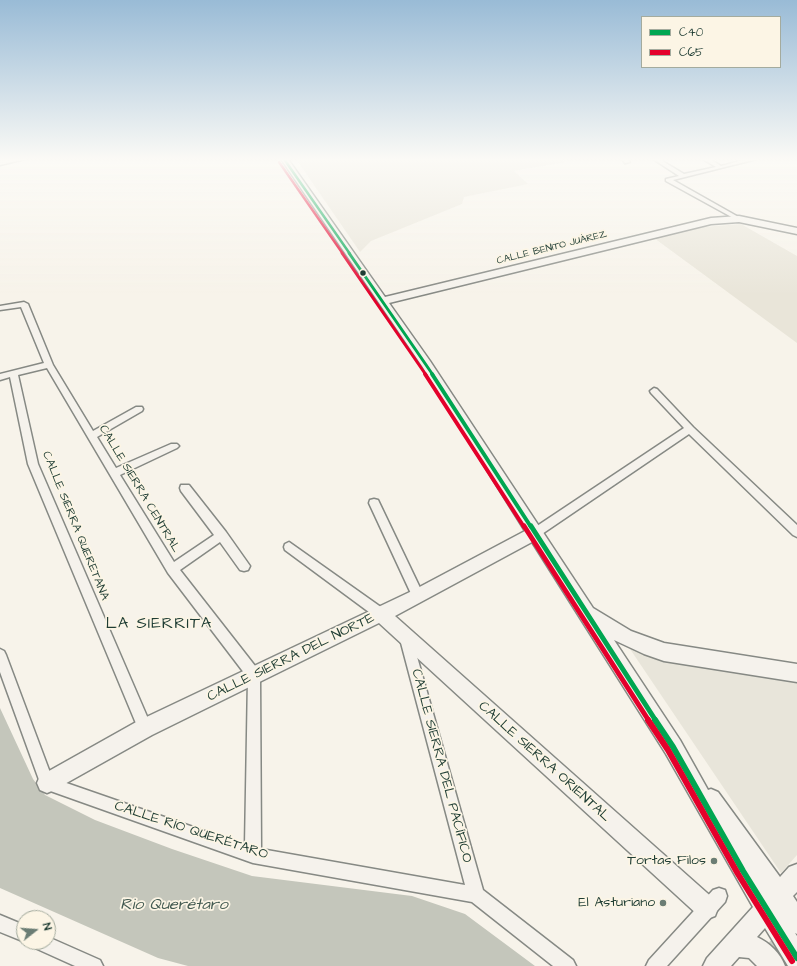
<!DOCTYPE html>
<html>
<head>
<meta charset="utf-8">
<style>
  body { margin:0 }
  #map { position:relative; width:797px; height:966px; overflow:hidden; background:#f7f3ea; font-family:"Architects Daughter",sans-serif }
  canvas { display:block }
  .legend { position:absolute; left:641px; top:16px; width:140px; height:52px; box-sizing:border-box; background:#fcf5e5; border:1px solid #a4ab9e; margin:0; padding:5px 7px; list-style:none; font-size:12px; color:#1f3d34 }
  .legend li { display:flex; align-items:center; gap:8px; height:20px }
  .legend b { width:20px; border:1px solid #a4ab9e }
  .north { position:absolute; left:16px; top:910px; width:40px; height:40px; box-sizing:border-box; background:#fcf5e5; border:1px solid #a4ab9e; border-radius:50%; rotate:73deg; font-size:11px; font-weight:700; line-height:16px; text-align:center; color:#1f3d34 }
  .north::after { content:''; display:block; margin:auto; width:14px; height:18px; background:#6b7d74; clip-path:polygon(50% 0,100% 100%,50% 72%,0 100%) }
</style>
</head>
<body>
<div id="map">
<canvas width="797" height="966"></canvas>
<ul class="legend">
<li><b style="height:5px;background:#00a651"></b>C40</li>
<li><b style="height:5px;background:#e4002b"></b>C65</li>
</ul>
<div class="north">N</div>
</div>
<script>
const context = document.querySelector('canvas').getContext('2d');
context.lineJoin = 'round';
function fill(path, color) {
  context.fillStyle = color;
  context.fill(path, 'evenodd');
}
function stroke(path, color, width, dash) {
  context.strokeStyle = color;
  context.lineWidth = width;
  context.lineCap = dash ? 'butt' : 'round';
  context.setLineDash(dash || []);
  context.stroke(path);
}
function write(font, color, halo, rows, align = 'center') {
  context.font = font + ' "Architects Daughter",sans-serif';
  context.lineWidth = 3.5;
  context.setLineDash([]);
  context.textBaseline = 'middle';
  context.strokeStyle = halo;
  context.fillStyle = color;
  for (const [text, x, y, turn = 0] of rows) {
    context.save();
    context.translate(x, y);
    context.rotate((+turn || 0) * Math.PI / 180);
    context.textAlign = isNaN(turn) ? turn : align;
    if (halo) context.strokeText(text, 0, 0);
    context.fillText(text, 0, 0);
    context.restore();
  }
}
fill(new Path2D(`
  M296 159H561L565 162 514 171 528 184 464 197 462 204 371 241 360 252Z
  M741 224 797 256V343L654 238 703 227Z`), '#e9e5d9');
fill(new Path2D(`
  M626 643 797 682V855L781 873Z`), '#e8e5da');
fill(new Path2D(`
  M0 708 33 779 45 795 95 820 172 849 252 876 412 896 465 914 535 966H188L158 958 0 888Z`), '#c4c6bb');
stroke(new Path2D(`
  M766 966 797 933`), '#cccfc6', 28, [28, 14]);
const street = new Path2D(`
  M622 159H627L630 162 625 163Z
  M653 159H659L684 174 716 167 703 159H710L721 166 747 159H757L673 180 742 219 737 220 666 181V179L679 176Z
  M24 302 28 304 53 365 93 431 136 407H142L143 409 142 411 97 437 116 468 171 444H177L179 446 177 448 120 475 174 562 214 535 181 491 180 488 181 485H189L226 532 250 566 248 570 244 571 240 570 220 542 180 570 259 671 260 676 261 849 465 885 400 639 402 635 406 633 410 635 412 639 483 890 573 960 576 966H553L472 902 253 863 42 788 0 672V649L4 651 6 655 52 778 245 845 248 678 168 573 47 368 18 375 38 464 152 728 150 733 145 735 140 733 28 464 10 377 0 380V374L44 363 21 307 0 310V306Z
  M654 388 657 389 693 427 797 525V537L793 535 689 434 539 536 535 538 531 536 530 533 531 530 684 428 651 393 650 391Z
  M374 499 378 500 422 592 424 596 422 600 418 601 414 600 369 503 370 500Z
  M289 542 385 610 387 614 385 618 381 620 377 618 285 550 284 547 285 544Z
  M719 888 725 890 727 896 725 902 667 966H646L649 960 713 890Z
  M0 915 24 925 25 942 0 932Z
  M48 937 100 960 103 966H75L35 948 33 942H48Z`);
const secondary = new Path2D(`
  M8 159H25L0 165V161Z
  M281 159H288L385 297 711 218 739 216 797 228V234L739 222 711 224 389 303 430 361 593 608 631 631 664 643 797 664V682L664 661 644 654 614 640 680 740 708 790 711 789 718 792 780 877 789 867 797 864V892L793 896 797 902V934L795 933 797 936V966H788L765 928 757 937C770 943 780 953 785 966H757L749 958 739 957 731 966H703L707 958 753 907 666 754 532 542 395 616 715 900 718 908 715 916 707 919 699 916 379 623 152 735 54 790 47 793 40 790 37 783 40 776 138 721 412 591 525 531 422 366Z`);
stroke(street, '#868984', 3);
stroke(secondary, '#868984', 3);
fill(street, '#f5f2ec');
fill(secondary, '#f5f2ec');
stroke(new Path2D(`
  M284 159 350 254`), '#00a651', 2.5);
stroke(new Path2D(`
  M349 253 433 375`), '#00a651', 3);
stroke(new Path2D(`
  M432 374 531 527`), '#00a651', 4);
stroke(new Path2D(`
  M531 526 656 721`), '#00a651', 5);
stroke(new Path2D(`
  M655 720 673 747 743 871 797 958`), '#00a651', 6);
stroke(new Path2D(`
  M279 162 343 254`), '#e4002b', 2.5);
stroke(new Path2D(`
  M342 253 426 375`), '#e4002b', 3);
stroke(new Path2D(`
  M425 374 524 527`), '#e4002b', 4);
stroke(new Path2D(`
  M524 526 649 721`), '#e4002b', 5);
stroke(new Path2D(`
  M648 720 668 750 738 874 792 961`), '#e4002b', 6);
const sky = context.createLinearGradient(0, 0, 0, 295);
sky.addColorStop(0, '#99bbd6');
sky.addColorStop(0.54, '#fbfaf6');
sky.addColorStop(1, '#fbfaf600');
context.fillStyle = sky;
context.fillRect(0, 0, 797, 295);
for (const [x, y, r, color] of [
  [363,273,3.5,"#1f3d34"],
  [714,861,4,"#6b7d74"],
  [663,903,4,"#6b7d74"]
]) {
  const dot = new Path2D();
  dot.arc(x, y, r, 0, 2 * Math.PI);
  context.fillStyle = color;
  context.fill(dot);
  stroke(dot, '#fcf5e5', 1.5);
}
write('10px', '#1f3d34', '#fcf5e5', [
  ["CALLE BENITO JUÁREZ",552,248,-14]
]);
write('12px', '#1f3d34', '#fcf5e5', [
  ["CALLE SIERRA CENTRAL",139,489,59],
  ["CALLE SIERRA QUERETANA",75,526,68]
]);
write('14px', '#1f3d34', '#fcf5e5', [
  ["CALLE SIERRA DEL NORTE",291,658,-26],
  ["CALLE SIERRA ORIENTAL",544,762,42],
  ["CALLE SIERRA DEL PACÍFICO",441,766,75],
  ["CALLE RÍO QUERÉTARO",191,831,18]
]);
write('14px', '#1f3d34', '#fcf5e5', [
  ["Tortas Filos",706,861],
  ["El Asturiano",655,903]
], 'right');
context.letterSpacing = '1px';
write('16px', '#1f3d34', '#fcf5e5', [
  ["LA SIERRITA",159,625]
]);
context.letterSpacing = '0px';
write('italic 16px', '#435a51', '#fcf5e5', [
  ["Rio Querétaro",174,906]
]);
</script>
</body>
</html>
